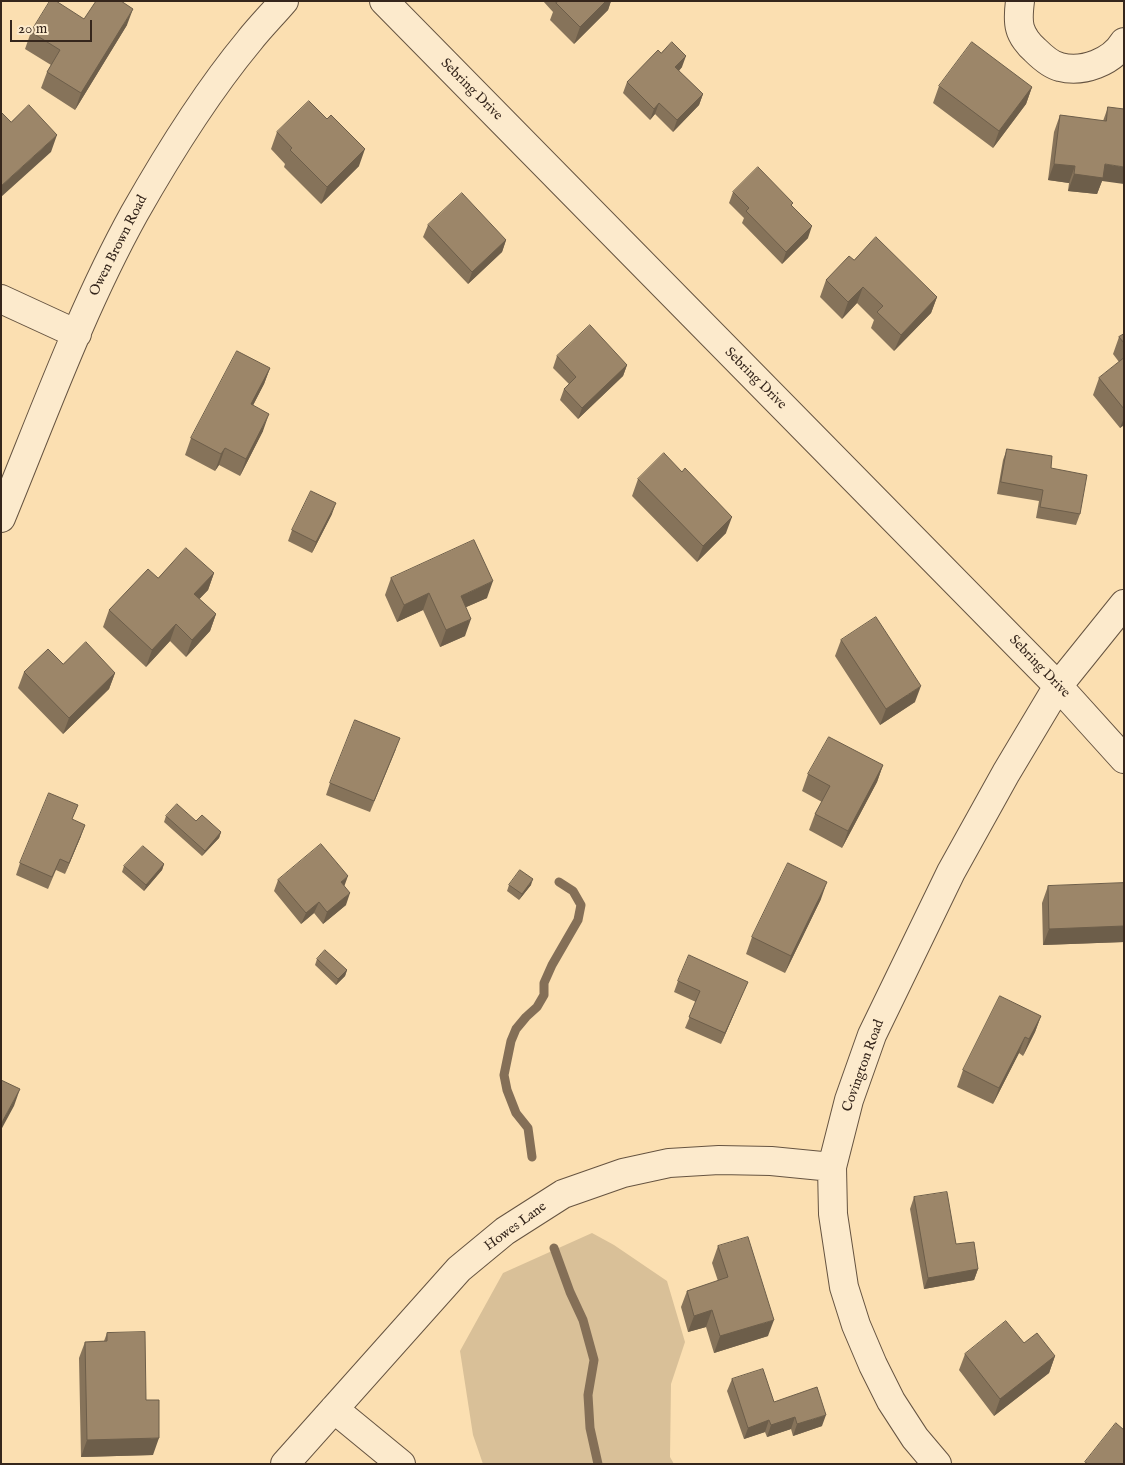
<!DOCTYPE html>
<html>
<head>
<meta charset="utf-8">
<style>
  body { margin:0 }
  #map { position:relative; width:1125px; height:1465px; overflow:hidden; background:#fbdfb1; font-family:"IM FELL English",serif }
  canvas { display:block }
  .frame { position:absolute; inset:0; border:2px solid #35261c; pointer-events:none }
  .scale { position:absolute; left:10px; top:20px; width:82px; height:22px; box-sizing:border-box; border:2px solid #35261c; border-top:0; padding-left:6px; font-size:15px; line-height:18px; white-space:nowrap; color:#35261c; -webkit-text-stroke:4px #fceacc; paint-order:stroke }
</style>
</head>
<body>
<div id="map">
<canvas width="1125" height="1465"></canvas>
<div class="frame"></div>
<div class="scale">20 m</div>
</div>
<script>
const context = document.querySelector('canvas').getContext('2d');
context.lineJoin = 'round';
function fill(path, color) {
  context.fillStyle = color;
  context.fill(path, 'evenodd');
}
function stroke(path, color, width, dash) {
  context.strokeStyle = color;
  context.lineWidth = width;
  context.lineCap = dash ? 'butt' : 'round';
  context.setLineDash(dash || []);
  context.stroke(path);
}
function write(font, color, halo, rows, align = 'center') {
  context.font = font + ' "IM FELL English",serif';
  context.lineWidth = 5;
  context.setLineDash([]);
  context.textBaseline = 'middle';
  context.strokeStyle = halo;
  context.fillStyle = color;
  for (const [text, x, y, turn = 0] of rows) {
    context.save();
    context.translate(x, y);
    context.rotate((+turn || 0) * Math.PI / 180);
    context.textAlign = isNaN(turn) ? turn : align;
    if (halo) context.strokeText(text, 0, 0);
    context.fillText(text, 0, 0);
    context.restore();
  }
}
fill(new Path2D(`
  M592 1233 614 1245 667 1281 685 1342 671 1384 670 1457 674 1464H483L473 1435 460 1351 503 1273Z`), '#d9c098');
stroke(new Path2D(`
  M532 1157 528 1128 516 1113 507 1090 504 1075 511 1041 516 1029 526 1017 537 1007 544 995V983L552 965 578 920 581 905 573 891 559 882
  M554 1248 570 1292 583 1320 594 1360 588 1395 590 1428 598 1464`), '#846f57', 9);
const minor = new Path2D(`
  M384 1 1058 686 1124 759
  M1020 1C1019 9 1018 21 1020 28 1022 36 1029 45 1035 50 1042 57 1051 65 1060 67 1083 73 1112 62 1124 42
  M1 299 77 334
  M1 518C43 416 81 310 134 214 168 154 205 94 249 41 260 27 273 14 284 1
  M334 1409 401 1464
  M285 1464 459 1269 505 1231 563 1194 623 1173 669 1163 719 1160 771 1161 832 1167
  M937 1464 915 1438 891 1401 873 1365 856 1325 844 1287 833 1214 832 1167 849 1100 872 1035 951 872 1006 773 1058 686 1124 604`);
stroke(minor, '#665441', 30);
stroke(minor, '#fceacc', 28);
fill(new Path2D(`
  M543 1H611L608 10 574 44 550 20 553 12Z
  M84 19 127 25 75 110 41 88 47 72 51 65 25 49 31 32Z
  M661 53 682 67 679 71 703 94 699 105 673 132 655 114 650 120 623 93 627 82Z
  M939 86 1032 87 1026 104 993 148 933 103Z
  M1108 107 1102 181 1097 194 1068 191 1069 183 1048 180 1054 132 1060 115 1103 121Z
  M277 132 359 166 321 204 284 167 285 164 271 149Z
  M733 192 792 206 808 238 782 264 742 223 744 218 729 203Z
  M428 225 506 240 502 252 468 284 423 237Z
  M854 260 937 297 931 313 894 351 871 328 874 320 857 303 842 319 820 297 826 280Z
  M1124 334V425L1120 428 1093 395 1099 378 1119 362 1113 354 1119 337Z
  M557 356 627 365 623 376 578 419 560 400 564 389 569 384 553 368Z
  M270 368 264 384 253 405 263 431 240 476 219 465 215 471 185 455 191 438Z
  M1007 449 1080 514 1076 525 1036 518 1039 501 997 494 1003 460Z
  M682 472 726 533 697 562 632 496 638 479Z
  M332 514 312 553 288 541 292 530Z
  M214 573 208 590 199 599 216 614 210 631 186 657 170 641 146 667 103 627 109 610 158 578Z
  M391 578 487 598 466 607 465 636 440 647 423 610 397 622 385 595Z
  M841 640 915 702 880 725 835 656Z
  M63 664 115 673 109 689 63 734 18 688 24 672Z
  M396 749 370 812 326 795 330 783Z
  M883 765 877 782 842 848 809 830 815 814 822 802 802 791 808 774Z
  M166 816 196 821 221 832 219 838 202 856 164 822Z
  M73 819 81 836 65 874 56 870 48 889 16 875 20 863Z
  M164 864 162 870 144 891 122 872 124 866Z
  M278 880 344 886 346 905 323 924 314 913 301 924 274 891Z
  M1124 883V942L1043 945 1042 903 1048 886Z
  M509 885H531L519 900 507 891Z
  M821 899 785 973 746 954 752 937Z
  M317 959 347 970 345 976 336 985 315 965Z
  M678 981 743 993 721 1044 685 1028 696 1002 674 992Z
  M1041 1016 1035 1032 1023 1056 1019 1053 993 1104 957 1087 963 1070Z
  M914 1197 978 1269 974 1280 924 1289 910 1209Z
  M718 1246 768 1336 714 1353 706 1327 688 1332 681 1307 687 1291 718 1281 712 1263Z
  M107 1333 146 1400 153 1455 81 1457 79 1358 85 1342 104 1341Z
  M1024 1343 1055 1356 1049 1373 994 1416 959 1370 965 1354Z
  M732 1379 774 1402 822 1426 793 1436 791 1429 767 1437 765 1432 744 1439 727 1391Z`), '#86735a');
fill(new Path2D(`
  M606 1H611L608 10 574 44 580 27Z
  M133 9 127 25 75 110 81 93Z
  M686 56 682 67 671 79 675 67Z
  M1032 87 1026 104 993 148 999 131Z
  M703 94 699 105 673 132 677 120Z
  M659 103 655 114 650 120 654 109Z
  M57 135 51 152 1 197V186Z
  M365 149 359 166 321 204 327 187Z
  M1054 164 1075 166 1069 183 1048 180Z
  M1105 164 1124 167V184L1102 181 1097 194 1068 191 1074 174Z
  M812 226 808 238 782 264 786 252Z
  M506 240 502 252 468 284 472 272Z
  M863 287 857 303 842 319 848 302Z
  M937 297 931 313 894 351 901 335Z
  M627 365 623 376 578 419 582 408Z
  M270 368 264 384 245 421 251 404Z
  M269 414 263 431 240 476 246 459Z
  M1124 418V425L1120 428Z
  M225 448 219 465 215 471 221 454Z
  M336 503 332 514 312 553 316 542Z
  M732 517 726 533 697 562 703 546Z
  M214 573 208 590 188 611 194 594Z
  M493 581 487 598 455 612 461 596Z
  M429 593 423 610 397 622 404 605Z
  M216 614 210 631 186 657 192 640Z
  M471 619 465 636 440 647 446 630Z
  M176 624 170 641 146 667 152 650Z
  M115 673 109 689 63 734 69 718Z
  M921 686 915 702 880 725 886 709Z
  M883 765 877 782 842 848 848 831Z
  M85 825 81 836 65 874 69 863Z
  M221 832 219 838 202 856 205 851Z
  M164 864 162 870 144 891 146 885Z
  M348 876 344 887 341 882Z
  M533 879 531 885 519 900 522 894Z
  M827 882 821 899 785 973 791 956Z
  M350 893 346 905 323 924 327 912Z
  M319 902 314 913 301 924 306 913Z
  M1124 926V942L1043 945 1049 929Z
  M347 970 345 976 336 985 338 979Z
  M748 982 743 993 721 1044 725 1033Z
  M1041 1016 1035 1032 1023 1056 1029 1039Z
  M1025 1037 1019 1053 993 1104 999 1088Z
  M20 1089 14 1106 1 1130V1124Z
  M978 1269 974 1280 924 1289 928 1278Z
  M712 1310 706 1327 688 1332 694 1316Z
  M774 1320 768 1336 714 1353 720 1336Z
  M1055 1356 1049 1373 994 1416 1000 1399Z
  M826 1415 822 1426 793 1436 797 1424Z
  M795 1417 791 1429 767 1437 771 1425Z
  M769 1420 765 1432 744 1439 748 1428Z
  M159 1438 153 1455 81 1457 87 1440Z`), '#6d5e4a');
const building = new Path2D(`
  M50 1H56L84 19 96 1H121L133 9 81 93 47 72 60 50 31 32Z
  M559 1H606L580 27 556 3Z
  M672 42 686 56 675 67 703 94 677 120 659 103 654 109 627 82 658 50 661 53Z
  M972 42 1032 87 999 131 939 86Z
  M309 101 327 119 331 115 365 149 327 187 290 150 292 148 277 132Z
  M29 105 57 135 1 186V112L11 122Z
  M1108 107 1124 109V167L1105 164 1103 178 1074 174 1075 166 1054 164 1060 115 1106 121Z
  M758 167 793 203 791 205 812 226 786 252 746 211 749 208 733 192Z
  M462 193 506 240 472 272 428 225Z
  M876 237 937 297 901 335 877 312 883 306 863 287 848 302 826 280 849 256 854 260Z
  M590 325 627 365 582 408 564 389 576 377 557 356Z
  M1124 334V343L1119 337Z
  M237 351 270 368 251 404 269 414 246 459 225 448 221 454 191 438Z
  M1124 358V409L1099 378Z
  M1007 449 1052 456 1051 468 1087 475 1080 514 1040 507 1043 490 1001 482Z
  M664 453 682 472 685 468 732 517 703 546 638 479Z
  M311 491 336 503 316 542 292 530Z
  M474 540 493 581 461 596 471 619 446 630 429 593 404 605 391 578Z
  M186 548 214 573 194 594 216 614 192 640 176 624 152 650 109 610 148 569 158 578Z
  M876 617 921 686 886 709 841 640Z
  M86 642 115 673 69 718 24 672 48 649 63 664Z
  M355 720 400 738 374 801 330 783Z
  M829 737 883 765 848 831 815 814 830 786 808 774Z
  M49 793 78 805 72 819 85 825 69 863 60 859 52 877 20 863Z
  M177 804 196 821 202 815 221 832 205 851 166 816Z
  M321 844 348 876 341 882 350 893 327 912 319 902 306 913 278 880Z
  M143 846 164 864 146 885 124 866Z
  M788 863 827 882 791 956 752 937Z
  M520 870 533 879 522 894 509 885Z
  M1124 883V926L1049 929 1048 886Z
  M325 950 347 970 338 979 317 959Z
  M689 955 748 982 725 1033 689 1017 700 991 678 981Z
  M1000 996 1041 1016 1029 1039 1025 1037 999 1088 963 1070Z
  M1 1080 20 1089 1 1124Z
  M947 1192 956 1244 974 1242 978 1269 928 1278 914 1197Z
  M748 1237 774 1320 720 1336 712 1310 694 1316 687 1291 728 1277 718 1246Z
  M1006 1321 1024 1343 1037 1333 1055 1356 1000 1399 965 1354Z
  M145 1332 146 1400H159V1438L87 1440 85 1342 107 1341V1333Z
  M763 1369 774 1402 817 1387 826 1415 797 1424 795 1417 771 1425 769 1420 748 1428 732 1379Z
  M1116 1423 1124 1430V1464H1088L1085 1462Z`);
fill(building, '#9c8669');
stroke(building, '#6d5e4a', 1);
write('14px', '#35261c', '#fceacc', [
  ["Sebring Drive",471,90,45],
  ["Owen Brown Road",119,246,-63],
  ["Sebring Drive",755,379,45],
  ["Sebring Drive",1039,667,46],
  ["Covington Road",864,1066,-70],
  ["Howes Lane",516,1227,-36]
]);
</script>
</body>
</html>
